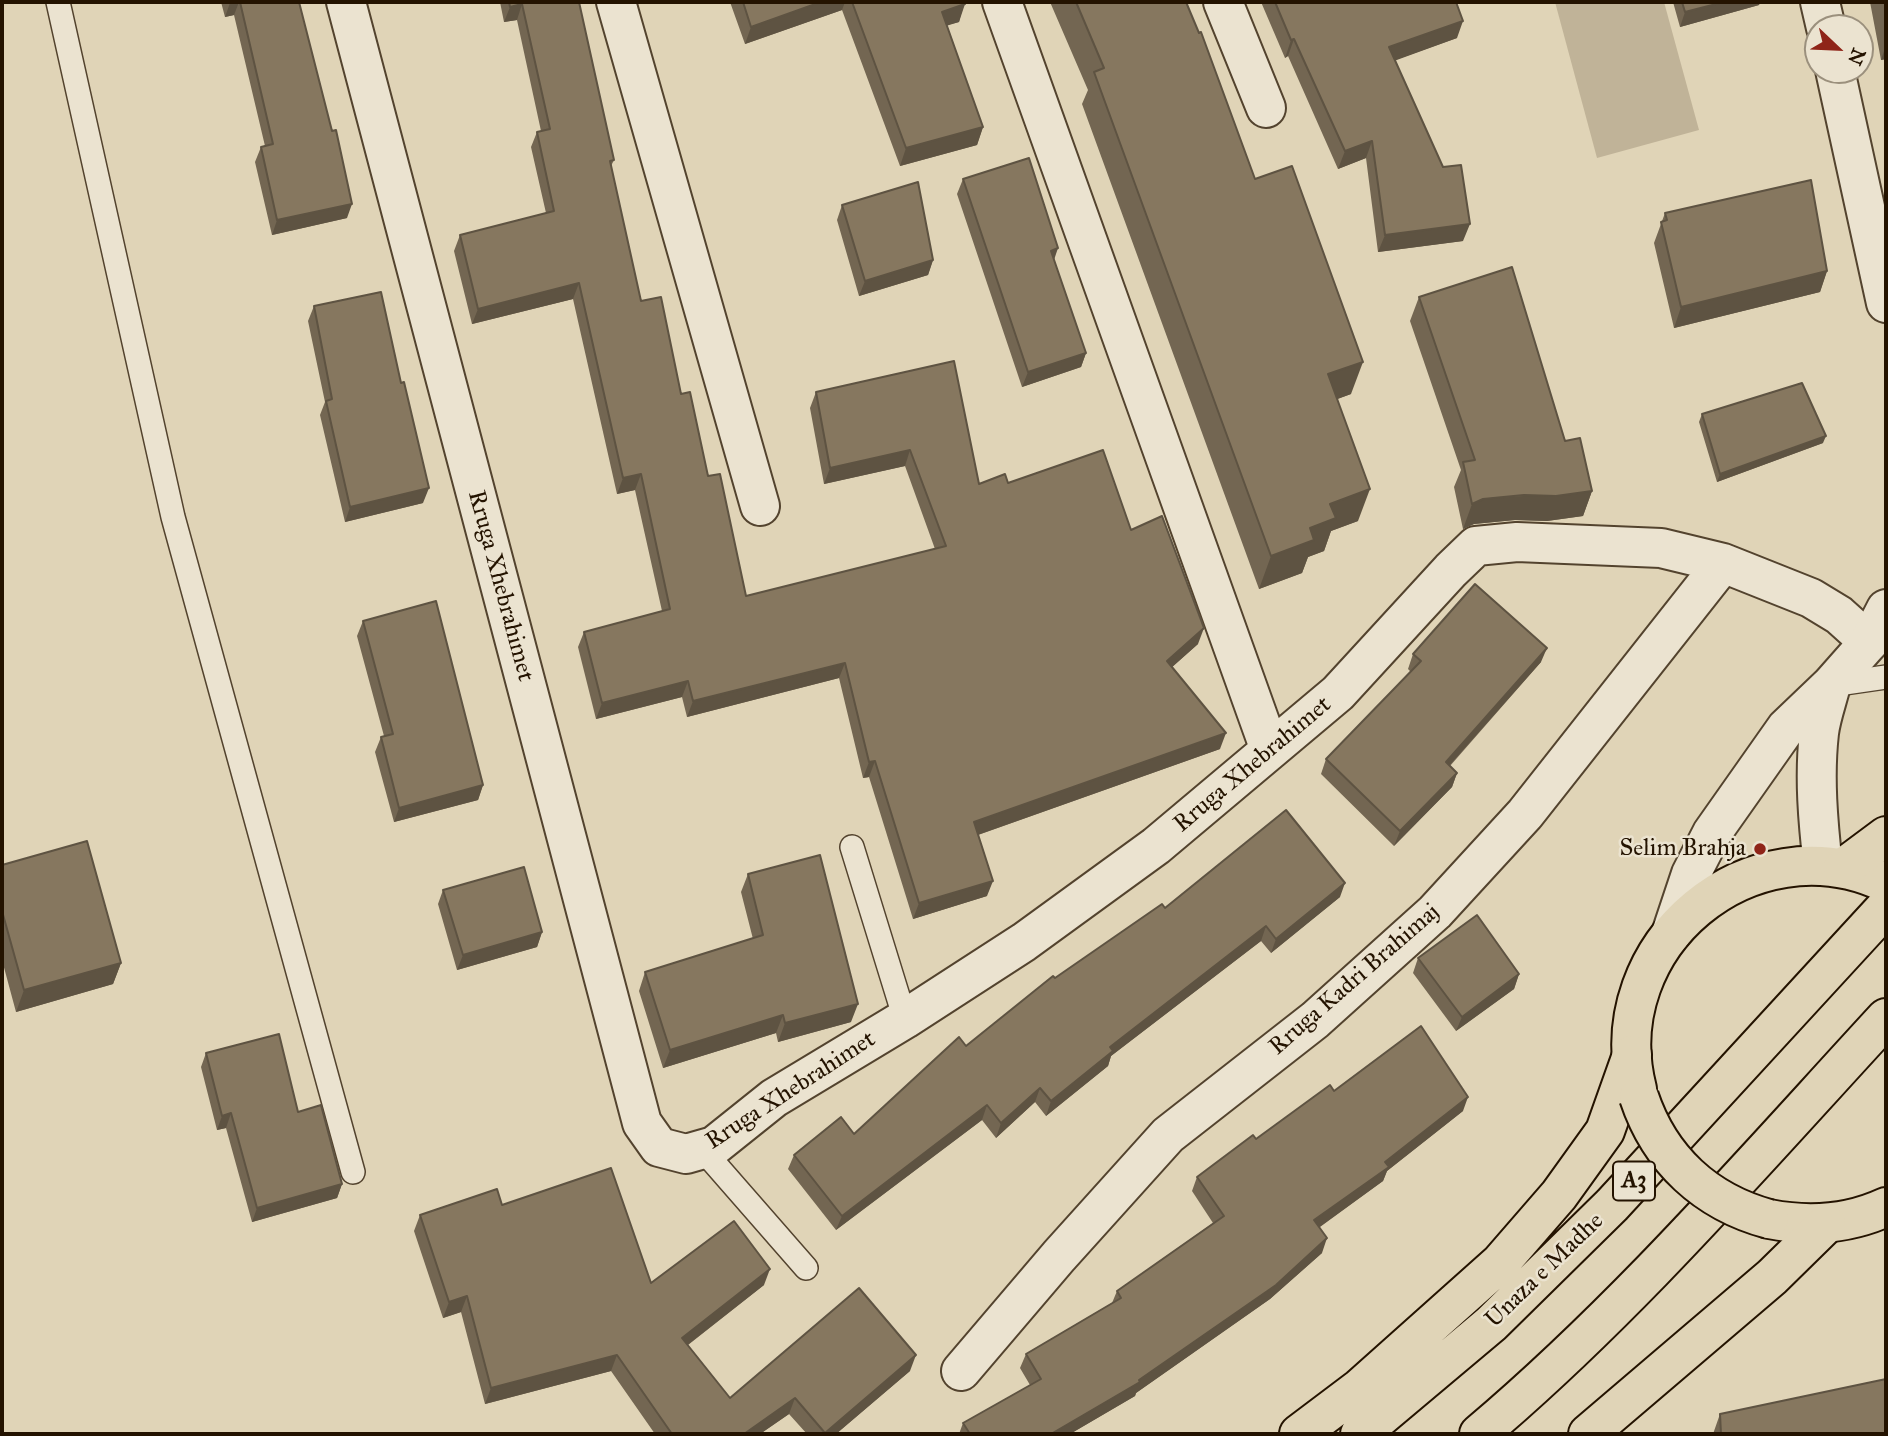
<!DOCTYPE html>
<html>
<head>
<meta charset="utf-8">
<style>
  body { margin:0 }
  #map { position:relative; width:1888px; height:1436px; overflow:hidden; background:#e0d4b7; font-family:"IM FELL Great Primer",serif }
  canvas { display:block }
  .frame { position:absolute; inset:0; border:4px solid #241300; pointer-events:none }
  .north { position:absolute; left:1804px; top:14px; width:70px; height:70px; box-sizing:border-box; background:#ebe3d0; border:2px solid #9b907d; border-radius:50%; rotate:113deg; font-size:19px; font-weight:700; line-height:28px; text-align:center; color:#241300 }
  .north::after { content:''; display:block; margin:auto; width:24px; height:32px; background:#8f2418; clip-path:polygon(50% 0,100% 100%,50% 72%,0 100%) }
</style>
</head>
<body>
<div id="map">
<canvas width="1888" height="1436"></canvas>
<div class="frame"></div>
<div class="north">N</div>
</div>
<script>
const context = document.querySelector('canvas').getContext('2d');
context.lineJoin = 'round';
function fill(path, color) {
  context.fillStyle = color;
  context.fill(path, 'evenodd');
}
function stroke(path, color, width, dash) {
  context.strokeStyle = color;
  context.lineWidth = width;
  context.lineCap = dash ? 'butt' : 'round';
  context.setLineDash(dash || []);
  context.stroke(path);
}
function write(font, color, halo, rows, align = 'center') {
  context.font = font + ' "IM FELL Great Primer",serif';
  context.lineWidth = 5;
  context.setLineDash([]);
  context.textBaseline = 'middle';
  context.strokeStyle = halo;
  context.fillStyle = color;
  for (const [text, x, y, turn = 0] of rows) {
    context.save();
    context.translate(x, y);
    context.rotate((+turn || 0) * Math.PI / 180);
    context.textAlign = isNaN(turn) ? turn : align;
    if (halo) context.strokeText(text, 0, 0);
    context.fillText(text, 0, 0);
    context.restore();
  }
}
fill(new Path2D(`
  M1555 2H1664L1699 130 1597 158Z`), '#c0b398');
const service = new Path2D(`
  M58 2 173 517 353 1172
  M1831 685 1886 677
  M852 847 905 1019
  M702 1149 806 1268`);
const minor = new Path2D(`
  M346 2 642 1123 659 1147 686 1154 714 1146 774 1098 905 1019 1024 942 1156 846 1338 693 1451 570 1476 546 1517 542 1661 548 1723 563 1811 598 1839 615 1869 642
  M616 2 760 506
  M1002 2 1270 750
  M1223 2 1266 108
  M961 1371 1059 1256 1168 1135 1315 1020 1435 912 1525 814 1723 563`);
const tertiary = new Path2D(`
  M1820 2 1826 28
  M1835 70 1886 303
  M1823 866C1818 822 1814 777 1819 733 1821 717 1827 701 1831 685
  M1671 934 1691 874 1712 833 1786 728 1831 685 1869 642 1886 609`);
const primary = new Path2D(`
  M1637 1089C1600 945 1751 819 1886 883
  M1769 1219C1810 1227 1849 1224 1886 1207`);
const trunk = new Path2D(`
  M1843 868 1886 836
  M1299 1434 1360 1388 1500 1263 1559 1195 1605 1131 1632 1055
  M1360 1434 1491 1324 1612 1205 1886 907
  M1479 1434C1627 1309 1755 1160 1886 1018
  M1588 1434 1772 1277 1826 1224`);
stroke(service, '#53432e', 26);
stroke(minor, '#53432e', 42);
stroke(tertiary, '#53432e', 42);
stroke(primary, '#241300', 42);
stroke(trunk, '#241300', 42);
stroke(service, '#ebe3d0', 23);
stroke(minor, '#ebe3d0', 38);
stroke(tertiary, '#ebe3d0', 38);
stroke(primary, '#e0d4b7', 38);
stroke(trunk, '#e0d4b7', 38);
const primaryBridge = new Path2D(`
  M1639 1097C1660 1160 1706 1202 1769 1219`);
stroke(primaryBridge, '#241300', 42, []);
stroke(primaryBridge, '#e0d4b7', 38);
fill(new Path2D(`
  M221 2H299L347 218 272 235 255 162 261 147 265 146 234 15 225 17Z
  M500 2H579L614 160 611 166 641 301 681 394 746 596 935 549 905 466 824 484 810 408 816 392 979 484 1008 483 1131 530 1198 644 1172 667 1220 749 978 835 987 896 913 919 869 777 863 778 839 678 687 717 682 697 596 719 578 647 584 632 662 611 635 490 617 494 573 299 472 324 454 251 460 235 546 213 531 147 537 132 541 131 517 20 504 22Z
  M730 2H964L959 22 947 25 983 127 977 145 900 166 842 10 745 44Z
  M1050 2H1186L1255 179 1351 394 1337 399 1358 521 1331 531 1324 551 1308 557 1302 573 1259 589 1082 104 1088 90Z
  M1261 2H1456L1457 38 1395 60 1463 241 1378 252 1366 158 1338 169 1288 56 1285 58Z
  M1673 2H1760L1759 5 1680 27Z
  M1870 2H1886V59L1881 60Z
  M963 179 1054 259 1086 353 1081 367 1022 387 957 194Z
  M842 205 933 260 928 275 859 296 837 220Z
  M1665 213 1827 271 1820 292 1674 328 1654 243Z
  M1419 297 1565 441 1592 491 1583 516 1547 521 1515 520 1474 524 1463 529 1454 487 1461 470 1410 321Z
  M314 306 423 503 345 522 320 415 325 402 308 321Z
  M1702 414 1823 443 1717 482 1699 422Z
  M363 621 483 785 478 800 394 822 375 752 381 737 384 736 357 636Z
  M1413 654 1541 662 1450 766 1457 773 1452 787 1394 846 1321 774 1326 759 1411 672 1408 669Z
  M2 865 121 963 113 984 16 1012 2 960Z
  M748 874 851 1022 778 1042 776 1033 663 1068 639 991 645 972 753 939 741 892Z
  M443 890 542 932 537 947 457 970 438 904Z
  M1340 897 1271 953 1261 941 1111 1056 1108 1066 1046 1116 1035 1102 996 1138 982 1120 836 1230 788 1169 794 1155 854 1134 966 1046 1055 978 1165 908Z
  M1418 958 1519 974 1514 989 1456 1031 1413 973Z
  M206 1053 298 1112 342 1184 337 1198 252 1222 226 1128 217 1130 201 1067Z
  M1463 1111 1387 1171 1383 1181 1319 1227 1322 1253 1270 1299 1136 1393 1135 1396 1070 1434H959L963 1423 1030 1385 1020 1368 1026 1354 1112 1303 1117 1291 1213 1223 1192 1191 1197 1177 1256 1139Z
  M502 1205 651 1283 764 1285 688 1345 730 1398 910 1371 836 1434H807L789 1414 760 1434H655L611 1371 485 1404 461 1312 443 1318 414 1231 420 1215Z
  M1720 1414 1886 1434H1713Z`), '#736652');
fill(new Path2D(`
  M233 2H239L234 15 225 17 230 3Z
  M821 2H845L842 10 745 44 751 27Z
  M1724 2H1760L1759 5 1680 27 1685 12Z
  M522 4 517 20 504 22 510 7Z
  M965 4 959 22 936 29 942 12Z
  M1463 21 1457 38 1383 65 1389 47Z
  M1294 39 1288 56 1285 58 1291 40Z
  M1886 45V59L1881 60Z
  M983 127 977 145 900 166 906 148Z
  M1372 141 1366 158 1338 169 1345 151Z
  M352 204 347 218 272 235 277 220Z
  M1470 224 1463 241 1378 252 1385 235Z
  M1058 248 1053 263 1051 251Z
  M933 260 928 275 859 296 865 281Z
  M1827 271 1820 292 1674 328 1681 307Z
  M579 283 573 299 472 324 478 309Z
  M1086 353 1081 367 1022 387 1028 372Z
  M1363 362 1351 394 1316 407 1328 374Z
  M1826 436 1823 443 1717 482 1720 474Z
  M910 450 905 466 824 484 830 468Z
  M641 474 635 490 617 494 623 478Z
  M429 488 423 503 345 522 350 507Z
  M1370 489 1358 521 1331 531 1324 551 1308 557 1302 573 1259 589 1271 556 1310 528 1330 504Z
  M1592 491 1583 516 1547 521 1515 520 1474 524 1463 529 1472 504 1483 499Z
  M1204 628 1198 644 1161 677 1167 661Z
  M1547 648 1541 662 1440 776 1446 762Z
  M845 663 839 678 687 717 693 701Z
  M688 681 682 697 596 719 602 703Z
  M1226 733 1220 749 969 838 974 822Z
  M875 761 869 777 863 778 869 762Z
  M1457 773 1452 787 1394 846 1400 831Z
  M483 785 478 800 394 822 399 808Z
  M993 881 987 896 913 919 919 903Z
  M1345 883 1340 897 1271 953 1276 939Z
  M1266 926 1261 941 1111 1056 1108 1066 1046 1116 1051 1101 1110 1047Z
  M542 932 537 947 457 970 463 955Z
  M121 963 113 984 16 1012 24 990Z
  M1519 974 1514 989 1456 1031 1462 1017Z
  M858 1004 851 1022 778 1042 785 1023Z
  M783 1015 776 1033 663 1068 670 1050Z
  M1040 1088 1035 1102 996 1138 1001 1123Z
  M1468 1097 1463 1111 1387 1171 1383 1181 1309 1235 1314 1220 1385 1162Z
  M987 1105 982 1120 836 1230 842 1216Z
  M231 1113 226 1128 217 1130 222 1116Z
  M342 1184 337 1198 252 1222 257 1208Z
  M1327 1238 1322 1253 1270 1299 1136 1393 1135 1396 1070 1434H1051L1139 1380Z
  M770 1269 764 1285 676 1354 682 1338Z
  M467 1296 461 1312 443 1318 449 1302Z
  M617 1355 611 1371 485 1404 491 1388Z
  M916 1355 910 1371 836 1434H824Z
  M795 1398 789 1414 760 1434H744Z`), '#5e5342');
const building = new Path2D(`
  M240 2H299L332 131 336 130 352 204 277 220 261 147 273 144Z
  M509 2H579L614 160 610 161 641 301 661 297 681 394 690 392 708 476 720 474 746 596 946 546 910 450 830 468 816 392 954 361 979 484 1005 474 1008 483 1103 450 1131 530 1162 516 1204 628 1167 661 1226 733 974 822 993 881 919 903 875 761 869 762 845 663 693 701 688 681 602 703 584 632 670 609 641 474 623 478 579 283 478 309 460 235 554 211 537 132 550 129 522 4 510 7Z
  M743 2H821L751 27Z
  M852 2H964L965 4 942 12 983 127 906 148Z
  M1076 2H1186L1199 33 1201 32 1255 179 1292 166 1363 362 1328 374 1370 489 1330 504 1336 518 1310 528 1314 540 1271 556 1094 72 1104 68Z
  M1275 2H1456L1463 21 1389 47 1443 167 1461 165 1470 224 1385 235 1372 141 1345 151 1294 39 1291 40Z
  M1682 2H1724L1685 12Z
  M1029 158 1058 248 1051 251 1086 353 1028 372 963 179Z
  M1811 180 1827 271 1681 307 1661 222 1667 220 1665 213Z
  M918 182 933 260 865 281 842 205Z
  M1512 267 1565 441 1580 438 1592 491 1556 496 1524 495 1483 499 1472 504 1463 462 1475 460 1419 297Z
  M381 292 401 383 404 382 429 488 350 507 326 401 332 399 314 306Z
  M1802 383 1826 436 1720 474 1702 414Z
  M1475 584 1547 648 1446 762 1457 773 1400 831 1326 759 1421 661 1413 654Z
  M436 601 483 785 399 808 381 737 393 734 363 621Z
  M1286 810 1345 883 1276 939 1266 926 1110 1047 1113 1051 1051 1101 1040 1088 1001 1123 987 1105 842 1216 794 1155 841 1117 854 1134 959 1037 966 1046 1053 976 1055 978 1162 904 1165 908Z
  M87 841 121 963 24 990 2 911V865Z
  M820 855 858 1004 785 1023 783 1015 670 1050 645 972 763 935 748 874Z
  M524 867 542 932 463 955 443 890Z
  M1477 915 1519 974 1462 1017 1418 958Z
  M1421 1026 1468 1097 1385 1162 1389 1167 1314 1220 1327 1238 1276 1285 1139 1380 1140 1382 1051 1434H970L963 1423 1041 1379 1026 1354 1121 1298 1117 1291 1224 1216 1197 1177 1253 1135 1256 1139 1330 1085 1334 1091Z
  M279 1034 298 1112 321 1105 342 1184 257 1208 231 1113 222 1116 206 1053Z
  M611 1168 651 1283 734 1221 770 1269 682 1338 730 1398 859 1288 916 1355 825 1433 795 1398 744 1434H672L617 1355 491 1388 467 1296 449 1302 420 1215 497 1189 502 1205Z
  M1886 1379V1434H1721L1720 1414Z`);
fill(building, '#86775f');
stroke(building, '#5e5342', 2);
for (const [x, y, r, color] of [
  [1760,849,7,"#8f2418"]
]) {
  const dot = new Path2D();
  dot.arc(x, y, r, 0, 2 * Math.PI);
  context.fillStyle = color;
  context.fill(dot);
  stroke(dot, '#ebe3d0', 2.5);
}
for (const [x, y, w] of [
  [1634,1181,42]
]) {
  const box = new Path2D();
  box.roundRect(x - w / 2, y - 19.5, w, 39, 5);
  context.fillStyle = '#ebe3d0';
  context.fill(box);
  stroke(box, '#241300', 2);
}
write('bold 23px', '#241300', null, [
  ["A3",1634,1181]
]);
write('24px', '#241300', '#ebe3d0', [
  ["Rruga Xhebrahimet",500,586,75],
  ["Rruga Xhebrahimet",1253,765,-40],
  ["Rruga Kadri Brahimaj",1355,980,-41],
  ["Rruga Xhebrahimet",791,1091,-33],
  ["Unaza e Madhe",1545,1271,-44]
]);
write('24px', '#241300', '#ebe3d0', [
  ["Selim Brahja",1746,849]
], 'right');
</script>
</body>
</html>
